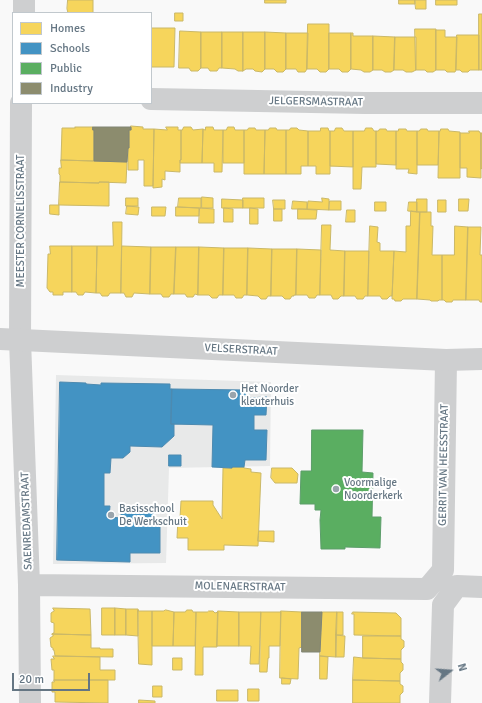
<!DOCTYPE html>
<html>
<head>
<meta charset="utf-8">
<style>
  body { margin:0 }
  #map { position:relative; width:482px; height:703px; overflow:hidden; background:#f9f9f9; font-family:Signika,sans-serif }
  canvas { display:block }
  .legend { position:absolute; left:12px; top:12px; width:140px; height:92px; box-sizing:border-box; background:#fff; border:1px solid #c1c8cd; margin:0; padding:5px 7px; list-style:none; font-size:12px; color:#657683 }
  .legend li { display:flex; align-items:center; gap:8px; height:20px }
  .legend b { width:20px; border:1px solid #c1c8cd }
  .north { position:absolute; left:430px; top:651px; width:40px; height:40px; -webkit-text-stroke:3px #fff; paint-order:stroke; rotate:73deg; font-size:11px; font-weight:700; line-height:16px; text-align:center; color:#657683 }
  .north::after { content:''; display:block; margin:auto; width:14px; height:18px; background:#657683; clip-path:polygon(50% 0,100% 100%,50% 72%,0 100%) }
  .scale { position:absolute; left:12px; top:673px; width:78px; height:18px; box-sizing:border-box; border:2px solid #657683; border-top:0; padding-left:5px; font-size:12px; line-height:14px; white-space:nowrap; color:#657683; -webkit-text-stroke:3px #fff; paint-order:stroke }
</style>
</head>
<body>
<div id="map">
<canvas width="482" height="703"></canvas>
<ul class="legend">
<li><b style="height:11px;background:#f6d55c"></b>Homes</li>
<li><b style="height:11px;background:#4393c3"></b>Schools</li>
<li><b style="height:11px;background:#5aae61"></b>Public</li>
<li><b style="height:11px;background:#8c8c6e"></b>Industry</li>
</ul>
<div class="north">N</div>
<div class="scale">20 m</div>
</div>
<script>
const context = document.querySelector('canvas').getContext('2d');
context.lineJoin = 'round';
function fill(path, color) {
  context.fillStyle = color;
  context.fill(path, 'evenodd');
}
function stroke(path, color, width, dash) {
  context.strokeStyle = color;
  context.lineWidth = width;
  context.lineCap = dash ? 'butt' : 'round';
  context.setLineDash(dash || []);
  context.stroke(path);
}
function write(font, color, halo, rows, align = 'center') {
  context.font = font + ' Signika,sans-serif';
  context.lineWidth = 4;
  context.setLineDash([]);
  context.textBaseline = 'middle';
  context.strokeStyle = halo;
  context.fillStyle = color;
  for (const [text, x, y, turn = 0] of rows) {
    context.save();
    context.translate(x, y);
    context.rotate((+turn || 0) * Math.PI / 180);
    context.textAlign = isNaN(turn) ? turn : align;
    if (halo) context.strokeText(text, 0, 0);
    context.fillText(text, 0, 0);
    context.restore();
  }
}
fill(new Path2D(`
  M56 375 271 382 270 466 169 468 166 563 53 564Z`), '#e8e9e9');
const homes = new Path2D(`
  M68 0H93V13H68L67 9Z
  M265 0H286V3H265Z
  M399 0H415V4H399Z
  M415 0H426V9H416Z
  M436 0H457V5H436Z
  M175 13H183V21H175Z
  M479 14H482V70H479Z
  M308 24H329V69L326 72H320L317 69H307Z
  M151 28H175L174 67H151Z
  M415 29H436V70L433 72H427L425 70H416Z
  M436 30H445V37H457L456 70 455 72H447L445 70H436Z
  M180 31 201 32V68L198 71H191L189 68H179Z
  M201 32H222V68H219L217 71H210L208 68H201Z
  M222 32H243V71H238L235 69 222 68Z
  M243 32H265V69L262 72 255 71 253 69H246L243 71Z
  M265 32 286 33V69L283 72H277L274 69H265Z
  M286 33H308L307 69 305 72H298L296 69H286Z
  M329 33H351V69L348 72H342L339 69H329Z
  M351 33H353V36H373V70L370 72H364L361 70 351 69Z
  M457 35H479V70H470L468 72H462L460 70H456Z
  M373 36 395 37 394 70 391 72H385L382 70H373Z
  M395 37H416V70L412 72H406L403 70H394Z
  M131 126 143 127V129H154L153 186H144V160H138V170H128V148H129V130H131Z
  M75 127H93V130H94V161L61 160 62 128H75Z
  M166 127H178V130H181V160H180V172L165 171V180L162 179V187L153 188 154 129 167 130Z
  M184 127H191L193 130 203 129 202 163H180V160H181V130H182Z
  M206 127H213L214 130H223L222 172H214V163H202L203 129 205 130Z
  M228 127H234L235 130H244V163H223V130H226Z
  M249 128H255L256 130H265L264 174H244V130H247Z
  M270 128H276L277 130H286V174H264L265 130H268Z
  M291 128H297L299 130 308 131V166H301V174H286V130H289Z
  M321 128H328L329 131H330V174H316V166H308V131H320Z
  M336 128H342L344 131H353V167L330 166V131H334Z
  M366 128H372L374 131H376V167H362L361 189H353V131H364Z
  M380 129H386L387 131H396V165L376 164V131H378Z
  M399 129H406L407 131H417V174L408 173 409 169H396V131H398Z
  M421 129H427L428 131H439L438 165H417V131H419Z
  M441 129H448L449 131 460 132V178H438L439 131H440Z
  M469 131H479L480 133H481V178L467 177V168H460V133H469Z
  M481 133H482V168L481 169Z
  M61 160 127 162 126 183 99 182V183L60 182V175L59 174V168H61Z
  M60 182 99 183V182H109V206L59 205Z
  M202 197 213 198V208H202Z
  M126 198H138V206H126Z
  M179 198H201V208L178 207Z
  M243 198H264V208H243Z
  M322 198 329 199V210L307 209 308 201 322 202Z
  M222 199 243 200V208H222Z
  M417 199H427V212H417Z
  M459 199H469L468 211H459Z
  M273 200H285V209H274Z
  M438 200H446V212H438Z
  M293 201 307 202V209H292Z
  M330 201H341V210H329Z
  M375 202H386V211H375Z
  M409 202H417V212L408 211Z
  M50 205H59V215L50 214Z
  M127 206 139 207 138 215 126 214Z
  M152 207H166L165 216H152Z
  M176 207 199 208V216H176Z
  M200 208 214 209V223H199Z
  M224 208 233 209V222H224Z
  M250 208 258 209V224H250Z
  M274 209H282V221H274Z
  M298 209 317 210 316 219H298Z
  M347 210H355V222H346Z
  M411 211 420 212 417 299H403L401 301H395L394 299H392L394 251 406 252V226H410Z
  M420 212H431V226H433L432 255H442V300H439L438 301H431L430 300 417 299Z
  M113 222H122L121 293H110L108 296H102L100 293H96L97 246H113Z
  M322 225H331L330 250 345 251 344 296H341L338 299H333L331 295H320Z
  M370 226 378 227 377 242 380 243V251H394L392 296H390L387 299H382L380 296H368Z
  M455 226 468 227 466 300H453L452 302H446L444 300H442V255H454Z
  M468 227H481L480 255H482V302H480L479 300H466Z
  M50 246H72V292H63V295H53V292H50L47 288 48 254H50Z
  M72 246H97L96 293 85 292 83 295H78L76 292H72Z
  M122 246 151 247 150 294 134 293 132 297H126L124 293H121Z
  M151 247H176L174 294H171L169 297H163L161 294H150Z
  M176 247H199L198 295 195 294 193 297H187L185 294H174Z
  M199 247 224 248 223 295H219L217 298H212L209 295H198Z
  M224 248H248L247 295H244L242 298H236L234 295H223Z
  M248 248 272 249 271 296H268L266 299H261L258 296 247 295Z
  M272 249H297L296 295H294V296H292L290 299H285L282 296H271Z
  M297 249 321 250 320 295H317L315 298H309L307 295H296Z
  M345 251H369L368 296H365L363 299H357L355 296H344Z
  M232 467H244V468L251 469V472L261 473 258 546 224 545V550H188V538H177L178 518H180L181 501H213V505L222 519 223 468H232Z
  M272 468H292L298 474 297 483H275L271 478Z
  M259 531H274V542L258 541Z
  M53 608 90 609 91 635 52 634 53 633H54V623L51 622V613L54 611Z
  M102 608H115V635H102Z
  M115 608 126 609V635H115Z
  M126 609H138V636L126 635Z
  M138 610H139L138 611H152V665L139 664Z
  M166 610 174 612 173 646H152V611H163Z
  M187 610H192L193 612H196L195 646H173L174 612H185Z
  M209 611H213L215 613 218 612 217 647H203V675H195L196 612H207Z
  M218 611 239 612V646H217Z
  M281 611 302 612V647L299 648 298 679 280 678Z
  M239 612H261L259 664H250L251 646H239Z
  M261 612H281L280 646H269V658H268L267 672H260Z
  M322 612H337L336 657 320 656Z
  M337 612H343V635H336Z
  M353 612 396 613 401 618V636L354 635V614H352Z
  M52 634 91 635V648H100V649H113V657L55 656 54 650H53V648L51 647 50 638 53 636Z
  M336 635 345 636 344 657H336Z
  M363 636H401V639L404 641V647L401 650V659L363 658Z
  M53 656 100 657V670H115V680H54V670H52L51 659H54Z
  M320 656 328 657 327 679H320Z
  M354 657 363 658 401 659V662L403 664V670L400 673V681L353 680Z
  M173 658H182V670H173Z
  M282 678 291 679 290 684H282Z
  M54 680H108V703L55 702V692H52V682H54Z
  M353 680 400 681V684L403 686V692L400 695V703H353Z
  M153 686H162V697H153Z
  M248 689H259V701H248Z
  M217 690H238V701H217Z
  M139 700 155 701V703H139Z`);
fill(homes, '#f6d55c');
stroke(homes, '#cab868', 1);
const schools = new Path2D(`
  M60 382 86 383V384L101 385V383L170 384V389H172L171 424H174V436L162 447 130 446V452L123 458H111L110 473H104V506H110L109 517 121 518V511L154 512 153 522 160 523V553H130V562L57 560Z
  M172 389 246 390V398L267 397 266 415H254V430H267L266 460H245L244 467H232V468L212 467 213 425 171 424Z
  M169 455H181V466H169Z`);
fill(schools, '#4393c3');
stroke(schools, '#4d8ab0', 1);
const public = new Path2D(`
  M312 430H363L362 472 373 473 372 517H381L380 548 345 547V549H321L320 520 321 510H315V504H300L301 471H311Z`);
fill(public, '#5aae61');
stroke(public, '#5d9d6b', 1);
const industry = new Path2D(`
  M93 127H131V130H129V148H128L127 162 94 161V130H93Z
  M302 612H322L320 652H302Z`);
fill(industry, '#8c8c6e');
stroke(industry, '#808574', 1);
stroke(new Path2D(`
  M24 13V0
  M151 99 365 103H482
  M21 103 20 340 29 585 30 703
  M443 570 446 360
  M29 585 427 589 443 570
  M443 605 457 586 482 587
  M440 703 443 605`), '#cecfd0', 22);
stroke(new Path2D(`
  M0 339 446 360 482 359`), '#cecfd0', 22);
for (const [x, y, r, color] of [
  [233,395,4,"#99a4ac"],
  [336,489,4,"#99a4ac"],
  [111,515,4,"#99a4ac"]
]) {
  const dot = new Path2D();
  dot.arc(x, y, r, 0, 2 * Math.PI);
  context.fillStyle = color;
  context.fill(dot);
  stroke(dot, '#fff', 1.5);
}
write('11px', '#657683', '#fff', [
  ["JELGERSMASTRAAT",316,102,1],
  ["MEESTER CORNELISSTRAAT",21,221,-90],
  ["VELSERSTRAAT",241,350,3],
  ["GERRIT VAN HEESSTRAAT",444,465,-89],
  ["SAENREDAMSTRAAT",27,521,-92],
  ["MOLENAERSTRAAT",240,587,1]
]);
write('11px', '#657683', '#fff', [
  ["Het Noorder",241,389],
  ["kleuterhuis",241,402],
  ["Voormalige",344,483],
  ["Noorderkerk",344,496],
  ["Basisschool",119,509],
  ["De Werkschuit",119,522]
], 'left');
</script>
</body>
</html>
